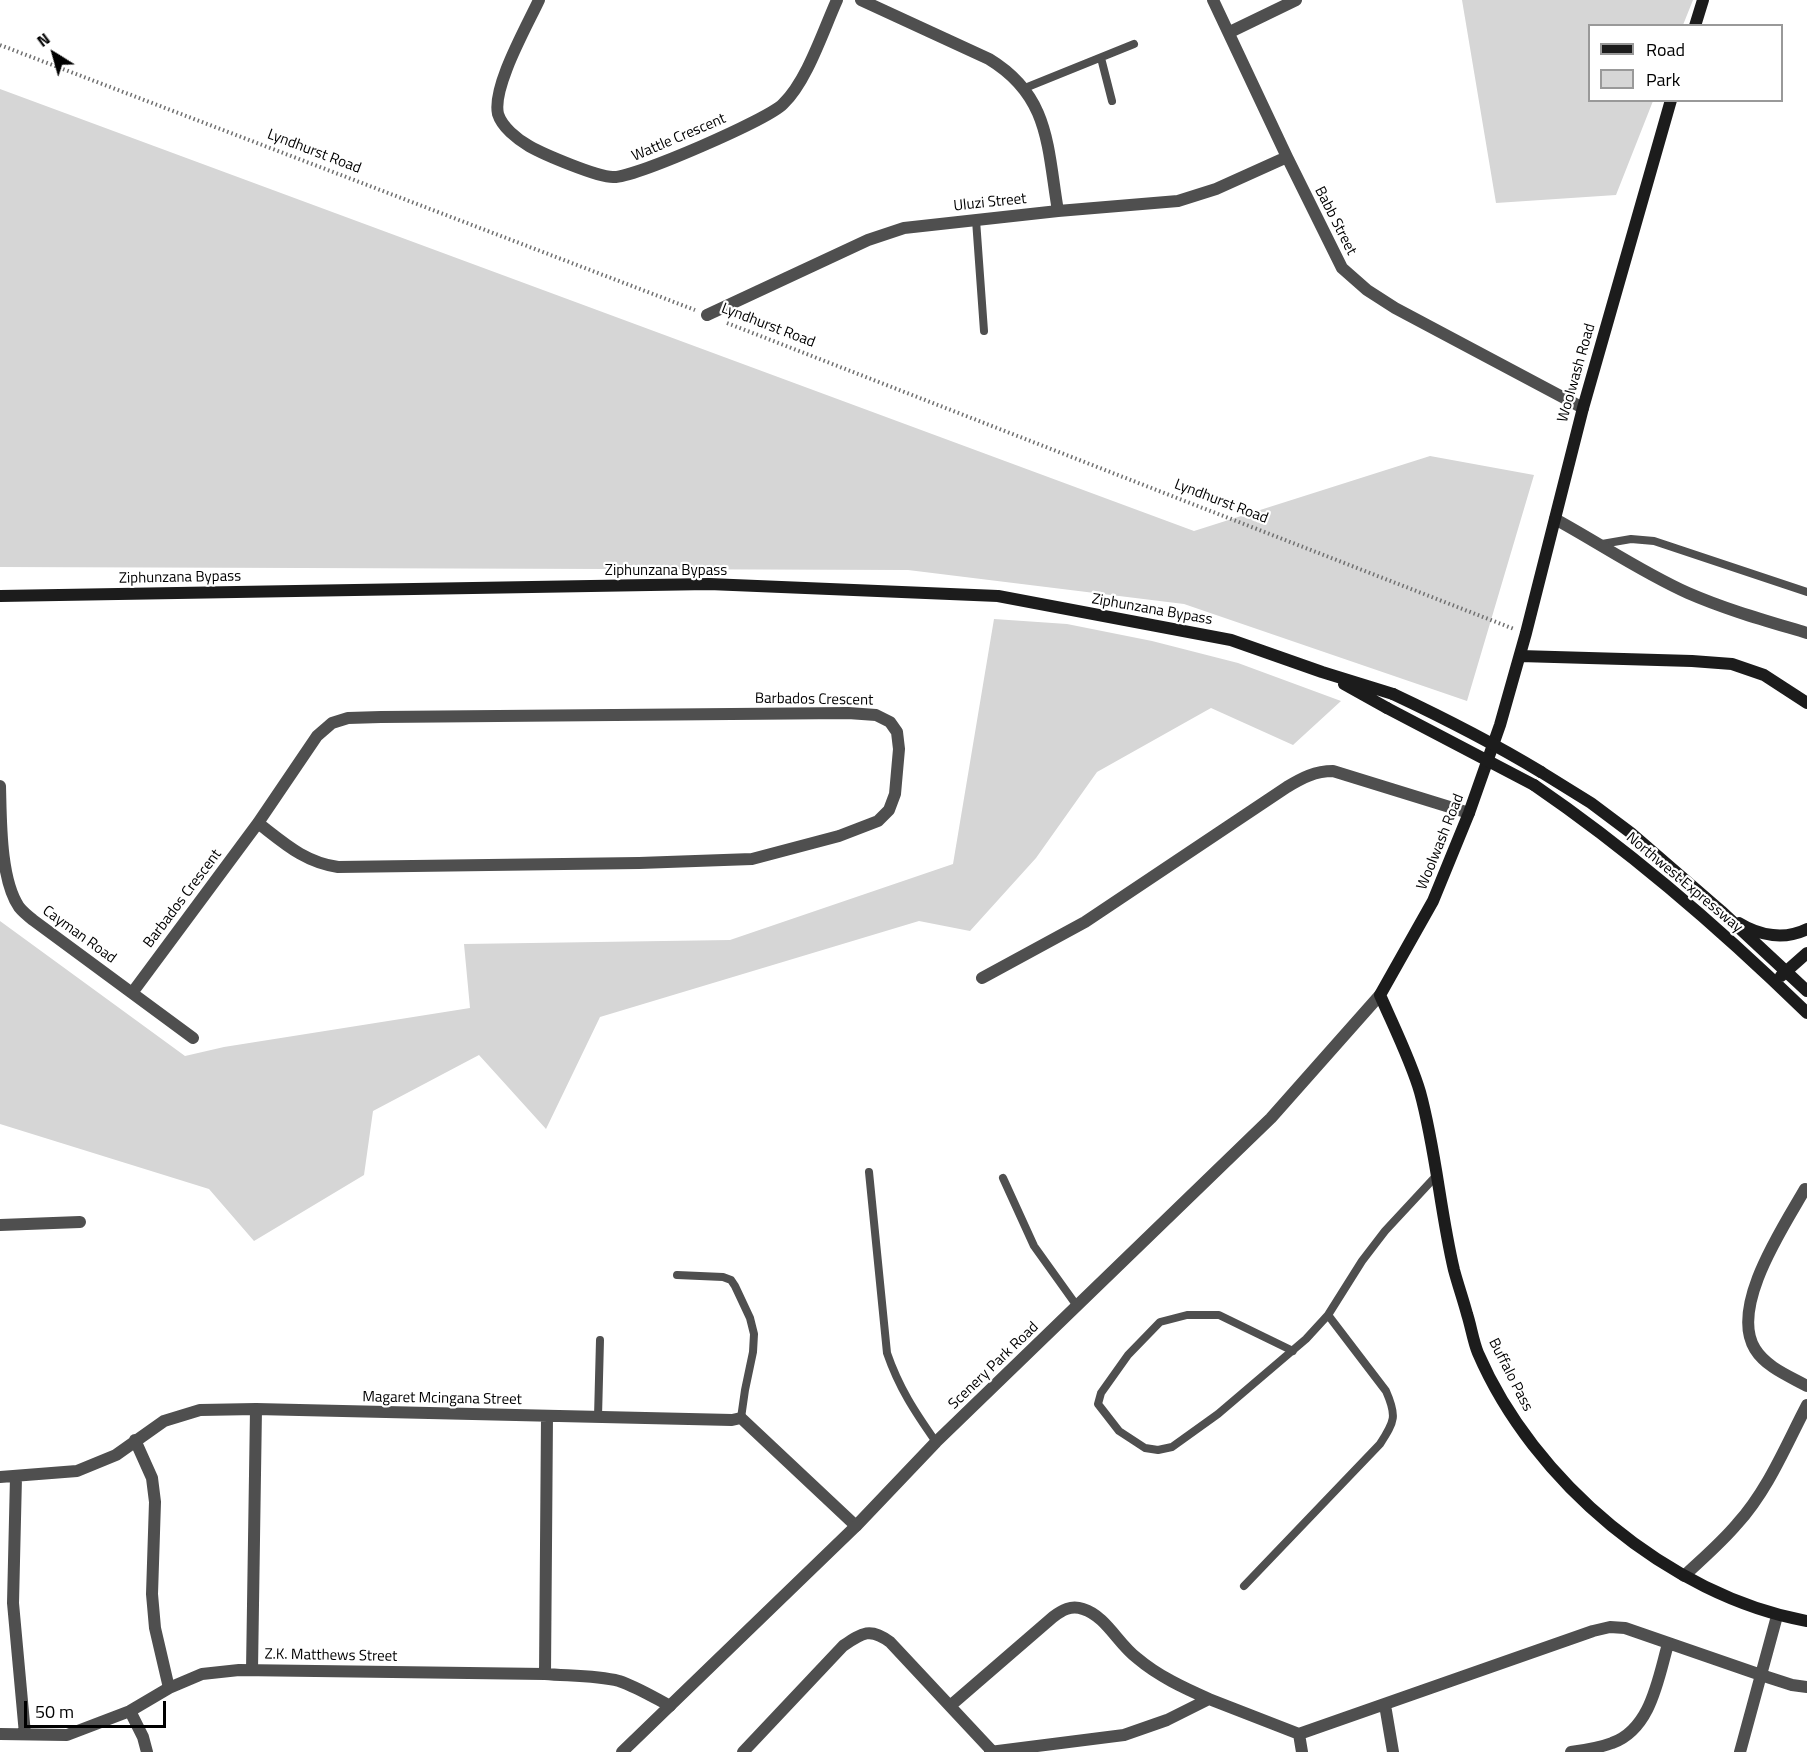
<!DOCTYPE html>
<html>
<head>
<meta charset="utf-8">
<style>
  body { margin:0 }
  #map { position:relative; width:1807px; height:1752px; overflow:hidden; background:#fff; font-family:"Titillium Web",sans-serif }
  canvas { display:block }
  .legend { position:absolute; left:1588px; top:24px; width:195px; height:78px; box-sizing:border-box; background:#fff; border:2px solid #999; margin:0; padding:8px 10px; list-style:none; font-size:18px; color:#000 }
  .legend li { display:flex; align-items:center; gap:12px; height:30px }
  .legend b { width:30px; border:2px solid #999 }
  .north { position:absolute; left:24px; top:24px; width:60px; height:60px; -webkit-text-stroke:4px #fff; paint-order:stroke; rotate:323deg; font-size:16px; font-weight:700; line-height:24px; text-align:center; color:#000 }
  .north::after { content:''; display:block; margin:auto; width:21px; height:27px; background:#000; clip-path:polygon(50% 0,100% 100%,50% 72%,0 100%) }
  .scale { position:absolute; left:24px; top:1701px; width:142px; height:27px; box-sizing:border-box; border:3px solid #000; border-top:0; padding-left:8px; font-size:18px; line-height:21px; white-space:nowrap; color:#000; -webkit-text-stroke:4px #fff; paint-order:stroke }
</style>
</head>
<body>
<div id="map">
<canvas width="1807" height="1752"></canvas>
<ul class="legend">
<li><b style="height:8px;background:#1c1c1c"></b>Road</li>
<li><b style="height:16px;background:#d6d6d6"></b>Park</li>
</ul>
<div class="north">N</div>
<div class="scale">50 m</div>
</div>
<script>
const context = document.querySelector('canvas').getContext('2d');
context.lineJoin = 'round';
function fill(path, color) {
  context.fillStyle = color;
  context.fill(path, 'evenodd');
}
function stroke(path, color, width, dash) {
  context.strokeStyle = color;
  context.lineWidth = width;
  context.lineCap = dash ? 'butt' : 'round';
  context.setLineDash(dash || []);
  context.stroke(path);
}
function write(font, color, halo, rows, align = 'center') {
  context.font = font + ' "Titillium Web",sans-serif';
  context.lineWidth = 4.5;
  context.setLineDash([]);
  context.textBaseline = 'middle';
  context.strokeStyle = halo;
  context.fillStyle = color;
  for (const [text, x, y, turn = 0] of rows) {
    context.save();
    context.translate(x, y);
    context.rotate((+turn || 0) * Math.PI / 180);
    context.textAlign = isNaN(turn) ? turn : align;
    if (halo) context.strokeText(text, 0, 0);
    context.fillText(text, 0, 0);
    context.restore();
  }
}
fill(new Path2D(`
  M1462 0H1693L1683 25 1590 26V100L1653 101 1616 195 1496 203Z
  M0 89 1194 531 1430 456 1534 475 1467 701 1184 604 908 570 0 567Z
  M994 619 1067 624 1152 641 1238 663 1341 701 1293 745 1211 708 1097 772 1036 858 970 931 919 921 600 1017 546 1129 479 1055 373 1111 364 1175 254 1241 209 1189 0 1124V921L185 1056 224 1047 470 1008 464 944 730 940 953 864Z`), '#d6d6d6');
stroke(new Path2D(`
  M0 45 695 310
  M727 323 1514 629`), '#717171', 4, [1.5, 3]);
stroke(new Path2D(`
  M1101 58 1112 101
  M1025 88 1134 44
  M976 220 984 331
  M1602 544 1631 539 1654 541 1807 592
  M869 1172 887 1353C899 1388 915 1412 936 1442
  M1003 1178 1034 1246 1077 1306
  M677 1275 723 1277 731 1280 735 1286 750 1318 754 1334 753 1352 745 1390 741 1418
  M1293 1351 1219 1315H1187L1160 1322 1128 1355 1101 1393 1098 1404 1119 1431 1145 1448 1158 1450 1172 1447 1218 1414 1306 1339 1328 1315 1362 1261 1385 1231 1437 1175
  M598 1417 600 1340
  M1244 1586 1380 1444C1395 1421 1397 1416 1386 1391L1328 1315`), '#4f4f4f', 8);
stroke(new Path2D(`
  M539 0C527 26 492 87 498 114 502 127 517 139 529 146 543 154 599 178 614 177 636 177 767 120 783 104 807 81 823 31 837 0
  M861 0 989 59C1050 96 1047 146 1058 211
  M1213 0 1287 157 1342 268 1367 290 1395 308 1583 408
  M1230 32 1296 0
  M707 315 868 240 904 228 1058 211 1178 201 1216 189 1287 157
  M1555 519C1599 543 1643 573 1688 593 1727 610 1767 621 1807 633
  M0 786C1 820 0 879 19 907 23 912 28 916 33 920L193 1038
  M982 978 1085 922 1287 787C1302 778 1315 771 1333 771L1469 813
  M132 993 258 823 317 736 332 723 348 718 381 717 848 713 876 715 890 722 897 732 899 749 895 794 889 810 878 821 839 836 752 859 639 863 338 867C304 862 284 843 258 823
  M1805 1189C1784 1226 1729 1307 1755 1349 1766 1367 1789 1376 1807 1386
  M0 1225 80 1222
  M135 1440 152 1478 155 1502 152 1594 155 1628 169 1688
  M0 1477 77 1471 116 1455 164 1421 200 1410 256 1409 732 1420 741 1418 856 1526
  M16 1477 13 1603 25 1734
  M1684 1576C1702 1559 1721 1543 1737 1524 1768 1490 1786 1445 1807 1405
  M252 1670 256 1409
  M545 1674 547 1416
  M1209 1699 1299 1734 1302 1752
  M1385 1705 1393 1752
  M950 1706 1053 1617C1062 1610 1071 1605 1083 1609 1106 1616 1118 1644 1137 1658 1158 1676 1184 1688 1209 1699L1167 1720 1124 1735 990 1752
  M130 1711 143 1737 147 1752
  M0 1734 67 1735 130 1711 169 1688 202 1674 239 1670 545 1674C569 1676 596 1675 619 1681 637 1687 653 1697 670 1706
  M1299 1734 1593 1631 1610 1627 1625 1628 1761 1675 1792 1685 1807 1687
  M743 1752 843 1646C862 1633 870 1627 890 1642L992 1751
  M1571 1752C1585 1750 1599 1748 1612 1743 1651 1729 1658 1679 1668 1644
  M1740 1752 1777 1616`), '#4f4f4f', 12);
stroke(new Path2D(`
  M622 1752 856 1526 936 1442 1271 1118 1380 995`), '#4f4f4f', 12);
stroke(new Path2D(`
  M1695 26 1703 0
  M1671 100 1583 408 1526 633 1500 725 1469 813 1433 901 1380 995C1393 1025 1411 1061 1420 1092 1436 1150 1440 1211 1454 1270 1458 1285 1463 1299 1467 1314 1471 1326 1473 1341 1478 1353 1533 1481 1669 1596 1807 1621
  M0 596 709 584 998 596 1231 640 1322 672 1393 694
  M1520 656 1692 661 1732 664 1764 675 1807 703
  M1344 684 1387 708
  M1541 772 1591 803 1631 833 1721 911 1807 991
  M1534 785C1632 852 1722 930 1807 1013
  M1739 923C1760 936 1785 940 1807 929
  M1781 976 1807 953`), '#1c1c1c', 12);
stroke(new Path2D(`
  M1393 694C1444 718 1493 743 1541 772
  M1387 708 1534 785`), '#1c1c1c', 12);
write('15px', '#000', '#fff', [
  ["Wattle Crescent",679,138,-23],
  ["Lyndhurst Road",314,152,21],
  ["Uluzi Street",990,203,-6],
  ["Babb Street",1335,221,63],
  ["Lyndhurst Road",768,326,21],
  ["Woolwash Road",1577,373,-74],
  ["Lyndhurst Road",1221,502,21],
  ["Ziphunzana Bypass",666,571],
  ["Ziphunzana Bypass",180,578,-1],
  ["Ziphunzana Bypass",1152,610,10],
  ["Barbados Crescent",814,700,1],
  ["Woolwash Road",1441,842,-68],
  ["Northwest Expressway",1684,883,40],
  ["Barbados Crescent",183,899,-53],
  ["Cayman Road",79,935,36],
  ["Scenery Park Road",994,1366,-44],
  ["Buffalo Pass",1510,1375,63],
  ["Magaret Mcingana Street",442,1399,1],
  ["Z.K. Matthews Street",331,1656,1]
]);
</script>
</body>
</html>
